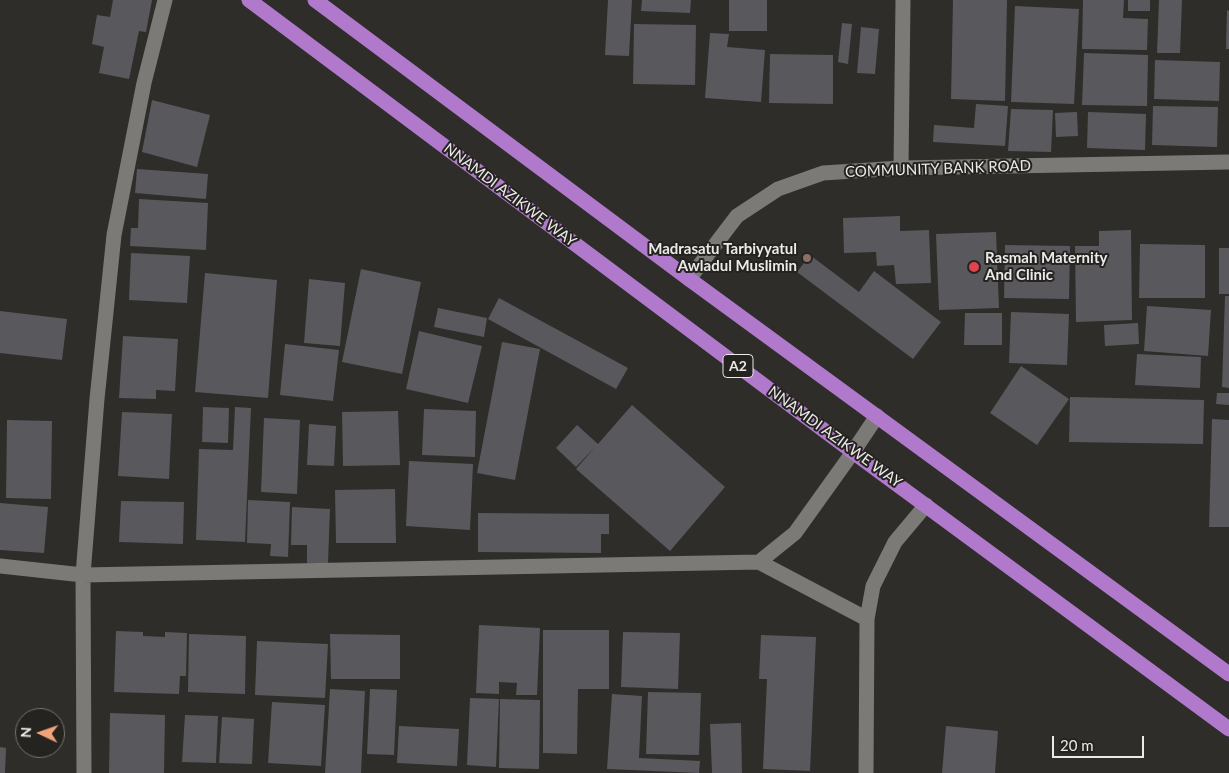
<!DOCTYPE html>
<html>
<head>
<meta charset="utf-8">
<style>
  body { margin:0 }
  #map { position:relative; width:1229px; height:773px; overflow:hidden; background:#2e2d29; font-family:Lato,sans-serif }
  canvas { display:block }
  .north { position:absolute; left:15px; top:708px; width:50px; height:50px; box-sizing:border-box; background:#242320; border:1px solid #747370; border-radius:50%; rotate:273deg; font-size:14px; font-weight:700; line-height:20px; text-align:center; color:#ebeae8 }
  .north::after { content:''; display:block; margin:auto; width:18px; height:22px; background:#f0a279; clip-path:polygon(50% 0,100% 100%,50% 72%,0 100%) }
  .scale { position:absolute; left:1052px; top:736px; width:92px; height:22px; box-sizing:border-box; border:2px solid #ebeae8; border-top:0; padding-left:6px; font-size:15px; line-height:18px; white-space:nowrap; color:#ebeae8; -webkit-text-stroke:4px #242320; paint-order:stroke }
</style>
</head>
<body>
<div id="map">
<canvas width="1229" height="773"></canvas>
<div class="north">N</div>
<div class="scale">20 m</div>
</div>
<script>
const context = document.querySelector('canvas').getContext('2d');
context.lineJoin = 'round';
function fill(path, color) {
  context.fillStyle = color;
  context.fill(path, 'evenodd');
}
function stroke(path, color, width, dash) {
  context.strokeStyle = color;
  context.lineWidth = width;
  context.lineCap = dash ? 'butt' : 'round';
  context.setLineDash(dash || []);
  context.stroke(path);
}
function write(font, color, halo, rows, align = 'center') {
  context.font = font + ' Lato,sans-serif';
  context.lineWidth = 4;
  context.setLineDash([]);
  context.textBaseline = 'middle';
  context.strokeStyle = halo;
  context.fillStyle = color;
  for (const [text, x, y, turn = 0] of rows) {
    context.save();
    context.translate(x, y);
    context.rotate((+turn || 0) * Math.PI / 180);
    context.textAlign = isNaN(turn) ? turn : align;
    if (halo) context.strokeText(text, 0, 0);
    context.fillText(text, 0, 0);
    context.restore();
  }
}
fill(new Path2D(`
  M113 0H152L146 32 139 31 129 79 99 73 104 47 92 44 97 15 110 17Z
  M608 0H632L629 56 605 55Z
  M642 0H691L690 13 641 11Z
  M729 0H767V31H729Z
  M953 0H1007L1005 101 951 99Z
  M1083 0H1124L1123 18 1148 19 1147 50 1082 49Z
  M1128 0H1150V11H1128Z
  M1159 0H1182L1180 53H1157Z
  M1015 6 1079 9 1074 104 1011 102Z
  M1227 10 1229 11V49H1226Z
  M842 23 852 24 848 64 838 62Z
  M634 24 696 25 695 85 633 84Z
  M861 27 879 29 875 74 857 73Z
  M710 33 729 34 727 47 765 50 761 102 705 98Z
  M1084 53 1148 55 1147 106 1082 105Z
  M770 54 833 55V104L769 103Z
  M1155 60 1220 62 1219 101 1154 99Z
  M152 100 210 115 197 167 142 152Z
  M976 104 1008 106 1005 146 933 142 934 125 974 128Z
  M1153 106 1218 107 1217 147 1152 145Z
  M1011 109 1053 110 1051 152 1008 151Z
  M1077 112 1078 136 1056 137 1055 113Z
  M1088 112 1146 114 1145 150 1087 148Z
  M137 169 208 174 206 199 135 193Z
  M139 199 208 203 206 250 130 246 131 228H138Z
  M900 216V231L929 230 931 283 896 284 894 265 877 266 876 252 844 253 843 218Z
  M1131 230 1132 320 1076 322 1075 246H1099V231Z
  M996 232 999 308 939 310 936 234Z
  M1140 244 1205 245V298H1139Z
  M1005 245 1070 246 1069 299 1004 298Z
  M1219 248H1229V294H1219Z
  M131 253 190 256 187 303 129 300Z
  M810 255 859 292 874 271 941 322 913 359 797 272Z
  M361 269 421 282 402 374 342 362Z
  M205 273 277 280 268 398 195 392Z
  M309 279 345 283 340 346 304 343Z
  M1225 296H1229V388L1222 387Z
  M499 298 628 368 616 389 488 319Z
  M1147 306 1211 310 1208 356 1144 351Z
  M438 308 487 318 484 337 434 327Z
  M0 311 67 319 62 360 0 353Z
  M1011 312 1069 314 1067 365 1009 363Z
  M965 313H1002V345H964Z
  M1138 323 1139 344 1105 346 1104 325Z
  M419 331 482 346 468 403 406 389Z
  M123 336 178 339 175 391 156 390V399L119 398Z
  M502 342 540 349 515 480 477 473Z
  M285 344 339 350 333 401 280 395Z
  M1137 354 1201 357 1200 388 1135 385Z
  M1021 366 1069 399 1037 445 990 413Z
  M1217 393H1229V405L1216 404Z
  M1070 397 1204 400 1203 444 1069 442Z
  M632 405 725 487 670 551 576 469 595 447 576 467 556 448 577 425 598 444Z
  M203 407 229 408 228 443 202 442Z
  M235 407 251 408 245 542 196 540 199 449 233 450Z
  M424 409 476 411 475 457 422 455Z
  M398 411 400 465 343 466 342 412Z
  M122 412 172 414 169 479 118 476Z
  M264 418 300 420 297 494 261 492Z
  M1212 419 1229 420V527H1209Z
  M7 420 52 421 51 499 6 498Z
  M309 424 336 426 334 466 307 465Z
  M409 461 473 464 470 530 406 526Z
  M395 489 396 543H336L335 490Z
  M248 500 290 502 288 557 270 556 271 544 247 543Z
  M121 501 184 502 183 544 119 542Z
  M0 503 48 507 44 553 0 550Z
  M292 507 330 509 328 563H307V545H291Z
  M478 513 609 514V534H601V553L478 552Z
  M479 625 540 628 537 695H516L517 683 499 682V694L476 693Z
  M543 630H609V689H578L577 754 543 753Z
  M116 631 143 632V636L165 637V632L187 633 186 676H180L179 694 114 692Z
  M623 632 680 633 678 689 621 687Z
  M189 634 246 636 245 694 188 692Z
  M330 634 400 635V679H331Z
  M761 635 816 637 810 771 763 769 767 679H759Z
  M257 641 328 644 325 698 255 695Z
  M330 689 365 691 361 773H325Z
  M370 689 397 690 394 755 367 754Z
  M648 692 701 693 699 755 646 754Z
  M612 694 642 696 639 758 700 761 699 773 607 769Z
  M470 698 499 699 496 767 467 765Z
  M500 699 540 700 539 769 499 768Z
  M272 702 325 705 321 766 268 763Z
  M110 713 165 715 164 773H109Z
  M185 715 218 716 216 763 182 762Z
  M222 717 254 719 252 764 219 763Z
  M741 723 742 773H712L710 724Z
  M399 726 459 729 457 766 397 763Z
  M946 726 998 731 995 773H942Z
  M0 747 6 748 5 773H0Z`), '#59585c');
stroke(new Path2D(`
  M901 168 903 0
  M759 562 867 619
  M0 566 83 575 759 562 795 533 853 452 877 416
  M84 773 83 575 97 399 114 235 144 83 165 0
  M866 773 867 619 873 586 895 542 926 505`), '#7c7a76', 15);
stroke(new Path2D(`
  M689 279 737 216 778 189 823 173 901 168 1229 162`), '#7c7a76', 15);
stroke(new Path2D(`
  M249 0 853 452 1229 729
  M315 0 689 279 1229 674`), '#b079cc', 15);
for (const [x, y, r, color] of [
  [807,258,5,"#8d6e63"],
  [974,267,6,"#e0444e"]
]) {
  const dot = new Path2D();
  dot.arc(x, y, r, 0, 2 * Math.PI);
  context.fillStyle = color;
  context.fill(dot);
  stroke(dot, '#242320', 2);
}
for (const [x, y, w] of [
  [738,366,30]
]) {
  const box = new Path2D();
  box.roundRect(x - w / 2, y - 11.5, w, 23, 4);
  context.fillStyle = '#242320';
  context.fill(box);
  stroke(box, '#ebeae8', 1);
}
write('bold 14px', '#ebeae8', null, [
  ["A2",738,366]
]);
write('15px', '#ebeae8', '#242320', [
  ["COMMUNITY BANK ROAD",938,169,-2],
  ["NNAMDI AZIKWE WAY",510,195,37],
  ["NNAMDI AZIKWE WAY",835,437,36]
]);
write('bold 15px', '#ebeae8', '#242320', [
  ["Madrasatu Tarbiyyatul",797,249],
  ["Awladul Muslimin",797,266],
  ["Rasmah Maternity",985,258,"left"],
  ["And Clinic",985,275,"left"]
], 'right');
</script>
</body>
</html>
